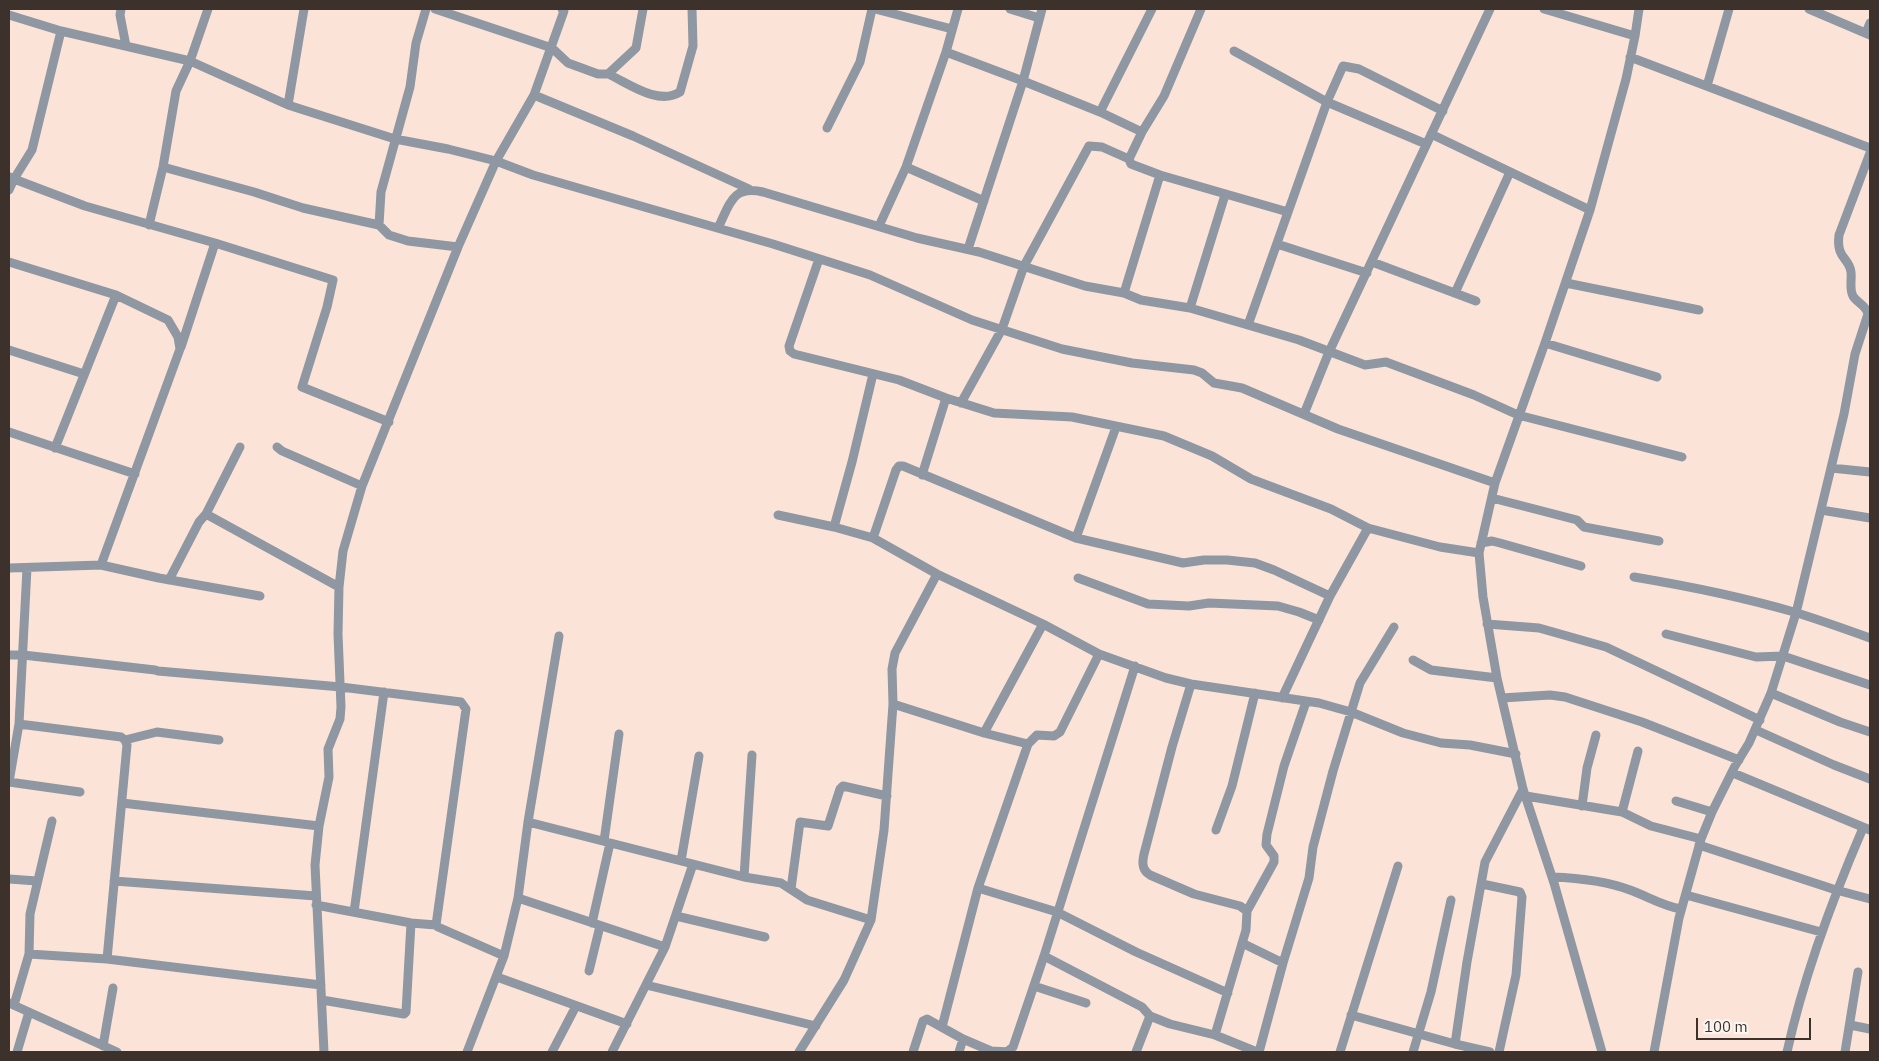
<!DOCTYPE html>
<html>
<head>
<meta charset="utf-8">
<style>
  body { margin:0 }
  #map { position:relative; width:1879px; height:1061px; overflow:hidden; background:#fbe4d7; font-family:"IBM Plex Sans",sans-serif }
  canvas { display:block }
  .frame { position:absolute; inset:0; border:10px solid #3c312b; pointer-events:none }
  .scale { position:absolute; left:1696px; top:1018px; width:115px; height:22px; box-sizing:border-box; border:2px solid #3c312b; border-top:0; padding-left:6px; font-size:15px; line-height:18px; white-space:nowrap; color:#3c312b; -webkit-text-stroke:4px #fbf5f2; paint-order:stroke }
</style>
</head>
<body>
<div id="map">
<canvas width="1879" height="1061"></canvas>
<div class="frame"></div>
<div class="scale">100 m</div>
</div>
<script>
const context = document.querySelector('canvas').getContext('2d');
context.lineJoin = 'round';
function stroke(path, color, width, dash) {
  context.strokeStyle = color;
  context.lineWidth = width;
  context.lineCap = dash ? 'butt' : 'round';
  context.setLineDash(dash || []);
  context.stroke(path);
}
stroke(new Path2D(`
  M121 9 120 15 126 46
  M426 9 416 43 410 87 381 192 379 225 389 235 408 241 458 247
  M435 9 552 48 568 63 598 74H608L636 48 643 9
  M875 9 952 29
  M1010 9 1039 18
  M1042 9 1023 81 1100 112 1142 132
  M1544 9 1635 36
  M1809 9 1870 35
  M9 15 61 31 190 61 288 105 395 139 448 149 496 161 533 175 773 244 870 275 972 320 1062 349 1132 363 1194 370 1202 373 1214 383 1242 388 1338 429 1495 483
  M61 31 32 150 14 179 85 206 215 243 333 280 327 307 302 387 389 422
  M1866 33 1870 23
  M1234 51 1327 102 1426 144
  M946 52 1023 81 968 249
  M1630 57 1870 148
  M608 74C628 83 658 106 680 92L693 46 692 9
  M1707 86 1729 9
  M534 95 564 11 562 9
  M288 105 304 9
  M1100 112 1152 9
  M827 128 860 62 872 9
  M1431 134 1590 210
  M1129 159 1142 132 1164 96 1201 9
  M163 167 254 192 303 208 379 225
  M906 167 984 201
  M1160 175 1288 212
  M9 190 14 179 10 177
  M149 225 163 167 176 91 190 61 208 9
  M879 226 906 167 946 52 958 9
  M718 228C730 204 732 185 763 192L917 238 979 252 1085 286 1124 293 1141 300 1190 308 1299 340 1365 365 1386 362 1474 395 1518 415 1682 457
  M1277 244 1367 273
  M819 259 789 346 790 351 794 354 899 380 946 398 994 413 1072 417 1164 436 1212 456 1251 479 1331 509 1368 528 1440 547 1479 553
  M9 262 116 295 168 320 178 337 180 349 101 565
  M1372 262 1476 301
  M1566 283 1699 310
  M1455 293 1510 172
  M1190 308 1225 195
  M1248 325 1327 102 1343 66 1359 69 1443 111
  M1545 343 1657 377
  M181 347 215 243
  M9 350 84 374
  M961 403 1002 329 1024 266 1089 146 1102 147 1129 159 1131 164 1160 175 1124 293
  M1304 414 1329 352 1490 9
  M9 432 135 474
  M277 447 282 451 362 486
  M55 448 116 295
  M1831 468 1870 472
  M922 475 946 398
  M1492 498 1577 520 1584 527 1659 541
  M1821 510 1870 518
  M206 514 339 587
  M778 515 834 527 873 538 937 574 1043 624 1099 654 1166 678 1191 684 1319 703 1351 712 1403 733 1441 743 1470 745 1516 754
  M834 527 852 462 873 374
  M873 538 896 470 899 466H903L1076 538 1183 563 1204 560H1227L1255 563 1274 570 1330 596
  M1076 538 1116 427
  M1481 543 1492 541 1500 543 1581 566
  M9 568 101 565 159 578 260 596
  M1634 577C1688 586 1742 597 1794 612 1820 620 1845 629 1870 638
  M1078 578 1148 604 1189 606 1209 603 1278 606 1299 612 1319 620
  M169 580 199 522 206 514 240 447
  M1487 624 1539 628 1606 647 1760 720
  M1666 634 1756 657 1783 656 1870 685
  M9 655H23L155 670 158 671 341 687 461 702 466 709 436 925 438 927 504 956
  M1413 660 1431 670 1497 678
  M1191 684 1172 747 1144 854C1142 863 1142 870 1150 875L1194 894 1240 906 1247 911
  M1771 693 1840 722 1870 732
  M1282 698 1330 596 1368 528
  M1502 698 1550 695 1565 697 1642 722 1739 760
  M893 704 984 733 1028 744
  M19 724 121 737 125 740 157 732 219 740
  M1756 730 1834 765 1870 779
  M984 733 1043 624
  M1733 773 1870 830
  M9 782 19 724 27 568
  M9 782 80 792
  M1526 796 1622 812 1651 826 1701 839
  M1676 801 1712 812
  M122 803 319 826
  M1582 806 1587 768 1596 735
  M1622 812 1638 751
  M528 822 744 877 781 883 807 900 871 920
  M1216 830 1232 786 1255 693
  M604 841 619 734
  M1699 845 1836 890 1870 899
  M681 861 699 756
  M744 877 752 755
  M1552 877C1578 878 1606 881 1630 890 1647 896 1663 906 1681 909
  M9 879 37 881
  M114 881 316 896
  M1482 884 1520 892 1522 897 1516 975 1499 1052
  M978 888 1057 912 1136 952 1228 993
  M791 889 800 822 828 826 840 789 843 786 887 796
  M1686 895 1821 932
  M518 898 665 947
  M316 905 411 923
  M354 912 384 692
  M676 916 765 937
  M592 923 610 843
  M1242 943 1283 963
  M29 954 107 959 321 985
  M1044 956 1142 1007 1150 1016 1170 1024 1215 1035 1257 1052
  M107 959 127 745 125 740
  M589 971 600 926
  M497 977 627 1024
  M646 985 816 1026
  M1034 986 1086 1003
  M322 1000 404 1014 406 1012 411 923 436 925
  M9 1003 117 1052
  M14 1005 29 954 30 914 52 821
  M1351 1015 1455 1044 1490 1052
  M1850 1025 1870 1029
  M942 1027 978 888 1028 744 1037 735 1054 736 1060 732 1099 654
  M1215 1035 1246 930 1247 911 1274 862V856L1266 845 1267 834 1284 766 1306 702
  M1455 1044 1467 962 1485 862 1523 789
  M103 1046 113 988
  M1008 1051 1013 1047 1044 956 1135 666
  M17 1052 29 1012
  M324 1052 315 865 319 826 329 777 328 749 340 719 341 707 338 634 339 587 343 551 362 486 458 247 496 161 534 95 633 136 749 189
  M467 1052 504 956 518 898 528 822 559 636
  M552 1052 576 1006
  M612 1052 665 947 693 864
  M799 1052 844 980 871 920 884 830 893 704 892 669 895 653 937 574
  M913 1052 923 1021 927 1019 963 1039 991 1051 1010 1052
  M959 1052 963 1039
  M1136 1052 1150 1016
  M1259 1052 1283 963 1309 878 1313 847 1333 771 1360 683 1394 627
  M1340 1052 1398 866
  M1413 1052 1431 992 1451 900
  M1602 1052 1554 883 1523 789 1497 678 1483 597 1479 553 1495 483 1545 343 1590 210 1626 79 1635 36 1639 9
  M1654 1052 1679 918 1701 839 1712 812 1735 766 1749 743 1771 693 1796 613 1844 414 1855 354 1868 314C1866 305 1857 303 1853 296 1849 289 1852 280 1851 272 1849 257 1836 259 1839 235L1870 153
  M1787 1052C1804 975 1832 900 1863 828
  M1845 1052 1858 972`), '#8f97a2', 9);
</script>
</body>
</html>
